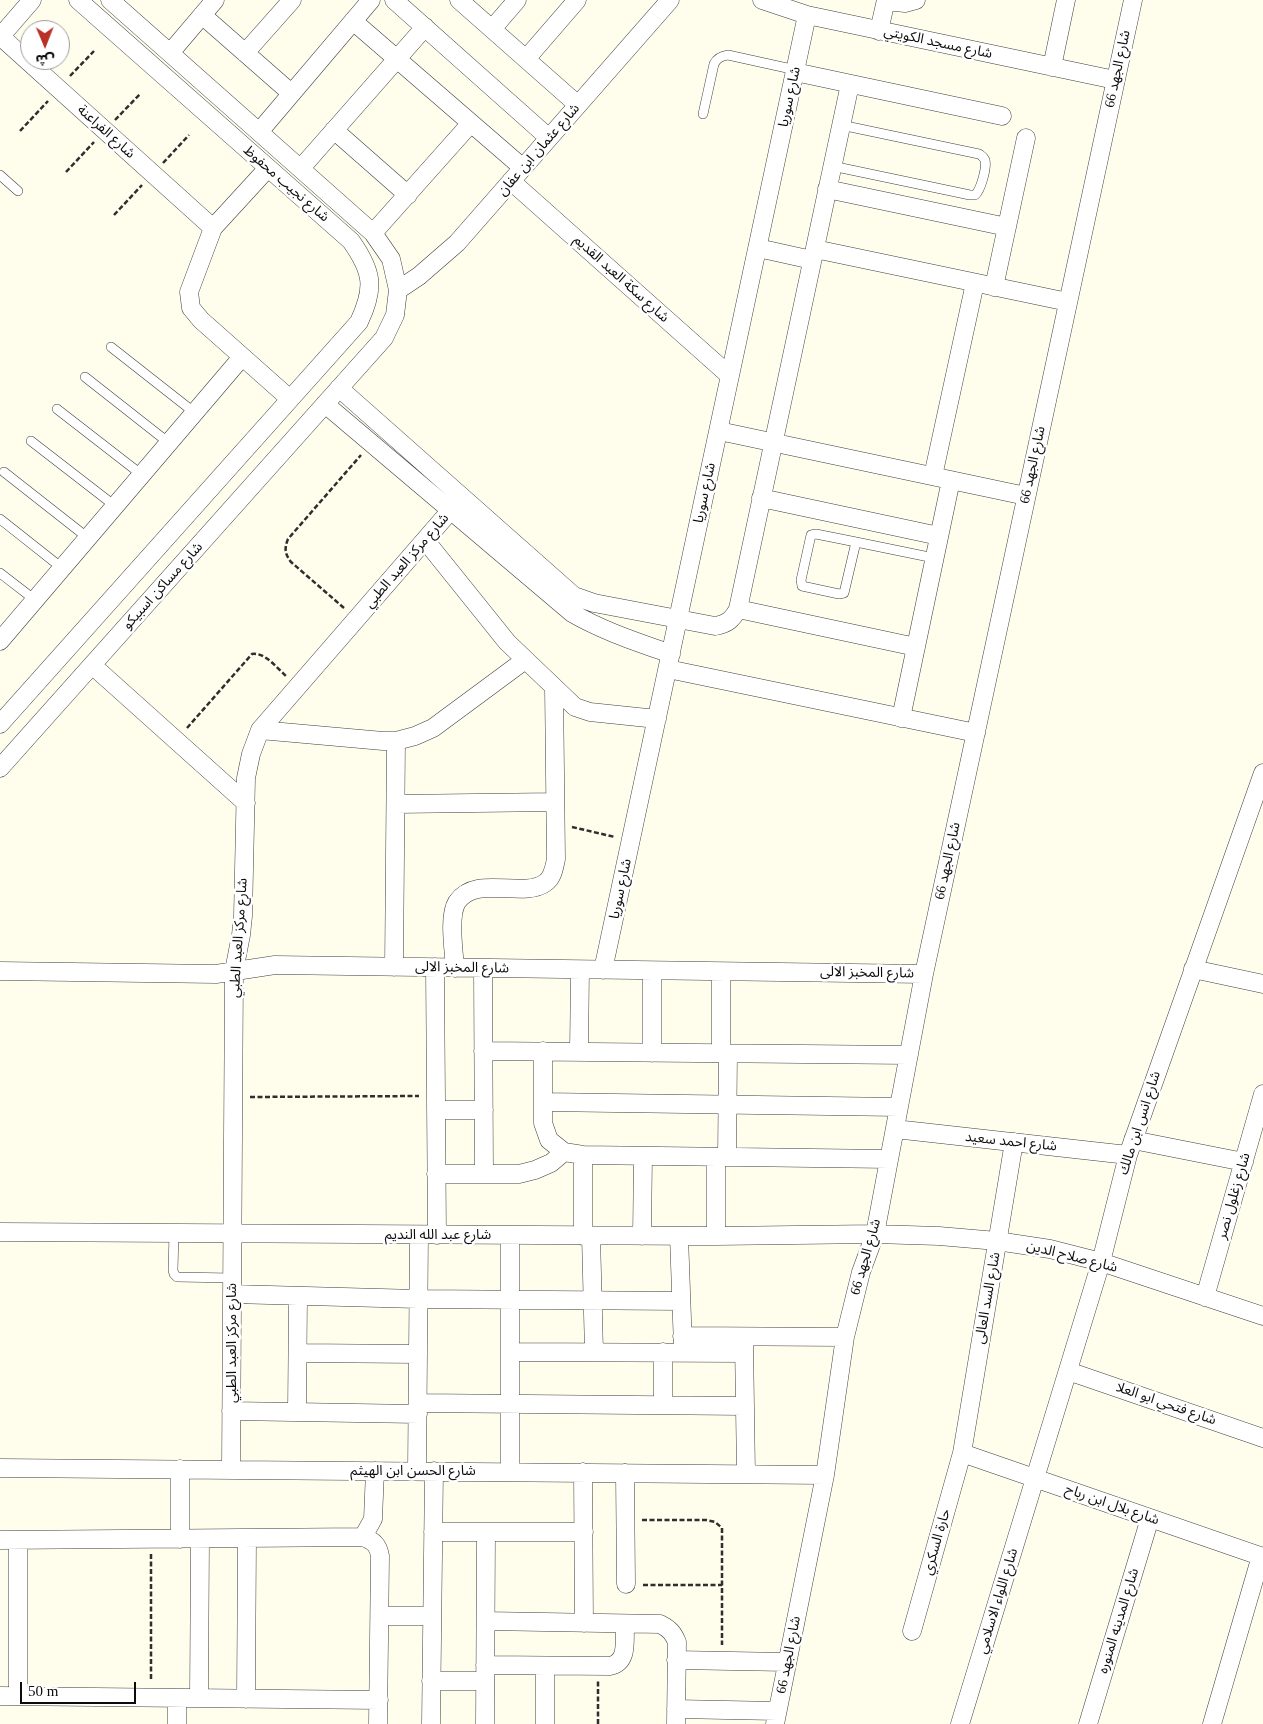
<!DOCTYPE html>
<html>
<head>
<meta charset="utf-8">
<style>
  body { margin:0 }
  #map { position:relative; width:1263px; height:1724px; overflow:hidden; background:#fffdec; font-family:"Times New Roman","Noto Sans Arabic",serif }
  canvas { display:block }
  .north { position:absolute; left:20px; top:20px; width:50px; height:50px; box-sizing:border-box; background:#fff; border:1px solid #9e9e9e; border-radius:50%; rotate:179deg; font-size:14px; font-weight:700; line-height:20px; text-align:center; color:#0c0c0c }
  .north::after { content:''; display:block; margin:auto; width:18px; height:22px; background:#b93128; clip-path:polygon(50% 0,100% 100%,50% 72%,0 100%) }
  .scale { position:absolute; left:20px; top:1682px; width:116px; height:22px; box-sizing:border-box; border:2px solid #0c0c0c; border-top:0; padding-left:6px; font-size:15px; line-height:18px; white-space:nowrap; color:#0c0c0c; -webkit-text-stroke:4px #fff; paint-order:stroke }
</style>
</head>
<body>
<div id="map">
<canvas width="1263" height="1724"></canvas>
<div class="north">ش</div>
<div class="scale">50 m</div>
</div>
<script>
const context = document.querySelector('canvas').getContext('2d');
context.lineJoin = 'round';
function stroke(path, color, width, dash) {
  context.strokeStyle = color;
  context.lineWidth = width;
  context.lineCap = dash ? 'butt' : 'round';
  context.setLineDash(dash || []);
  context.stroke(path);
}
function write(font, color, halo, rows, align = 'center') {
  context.font = font + ' "Times New Roman","Noto Sans Arabic",serif';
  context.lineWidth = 5;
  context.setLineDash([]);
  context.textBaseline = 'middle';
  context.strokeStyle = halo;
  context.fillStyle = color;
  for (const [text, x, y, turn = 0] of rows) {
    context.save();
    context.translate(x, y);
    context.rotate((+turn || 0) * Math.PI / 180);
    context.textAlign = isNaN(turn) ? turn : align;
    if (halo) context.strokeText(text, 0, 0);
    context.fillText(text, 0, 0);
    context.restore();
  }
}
const service = new Path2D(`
  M703 114 714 64C717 58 721 56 728 55L796 70
  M832 166 970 195H975C981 190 987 167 985 160 983 156 982 156 979 154L841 125
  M0 175 18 191
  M111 347 195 413
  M85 377 169 443
  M57 409 142 475
  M31 441 115 506
  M4 472 88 538
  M0 519 62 568
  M856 542 816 534 811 535 801 580 802 586 839 594 844 593 856 542 934 558
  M0 573 35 600
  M174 1233 173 1270 174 1274 177 1277 232 1278`);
const minor = new Path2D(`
  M394 0 549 138
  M459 0 578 105
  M762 0 807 15 1115 80
  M886 1 905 3 916 0
  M202 15 291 93
  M353 21 523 168
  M492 29 517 0
  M879 31 886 0
  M0 36 213 228
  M0 37 32 0
  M170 53 215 0
  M245 53 292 0
  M526 59 577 0
  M1052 67 1066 0
  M795 72 1002 116
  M334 130 408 195
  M259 132 371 0
  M268 168 213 228 189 292 191 308 201 320 290 399
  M301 168 425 27
  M511 181 730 376
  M827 189 1007 227
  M373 233 471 123
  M758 248 812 260
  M815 249 1068 302
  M994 287 1026 138
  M398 290 419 276 457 243 670 0
  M339 388 574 596 594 603 715 626C727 624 732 620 738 609L850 84
  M325 404 572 613C603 631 637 642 671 654
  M719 431 1026 496
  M933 476 975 283
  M761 498 939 536
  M425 540 507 642 575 707 590 712 657 719
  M738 609 916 647
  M0 641 242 357
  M92 665 246 803
  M668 669 976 733
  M901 718 951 480
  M0 724 359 322C375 288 373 272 351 241L78 0
  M260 730 383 741H396L415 736 433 728 525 660
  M0 768 384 338 395 315 398 290 391 259 373 233 110 0
  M396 804 555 802
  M394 967 396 741
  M435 967 437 1235
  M455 968C454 951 448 916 457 902 476 874 522 899 545 883 553 878 554 868 556 859L554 687
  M483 968 484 1174
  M1193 969 1263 984
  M603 970 807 15
  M0 971 216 974 275 965 924 974
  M721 972V1053
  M483 1051 909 1055
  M543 1051V1123L549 1140 564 1152 583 1155 889 1159
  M579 1052 580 970
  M652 1053V971
  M543 1102 899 1107
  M436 1110H484
  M895 1129 1128 1155
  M1133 1140 1244 1162
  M583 1155V1236
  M727 1157 728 1053
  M436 1174H519L535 1170 551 1163 564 1152
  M0 1232 716 1236 875 1234 939 1236 997 1241 1050 1249 1101 1262 1263 1316
  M591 1236 594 1352
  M642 1236 643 1156
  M679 1236 683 1347
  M716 1236V1157
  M232 1294 418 1299 681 1301
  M1205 1297 1263 1094
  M682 1336 845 1337
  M744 1342 746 1474
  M510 1352 744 1353
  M663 1352V1405
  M298 1353 418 1354
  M1068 1371 1263 1438
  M418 1403 745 1406
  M231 1411 418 1414
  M297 1412 298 1296
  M962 1453 1263 1557
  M0 1468 825 1475
  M231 1470 234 971 241 935 243 916 246 778 251 754 260 730 451 510
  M417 1471 419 1235
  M510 1472V1235
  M583 1472 584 1623
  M625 1473 626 1584
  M433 1532H584
  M363 1537 373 1519 375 1471
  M180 1539V1469
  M0 1540 363 1537C374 1541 378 1545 380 1556L378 1724
  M380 1616H432
  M486 1621 660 1624C670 1629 673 1633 677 1642L676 1724
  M912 1631 962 1453 1014 1142
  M676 1660 787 1662
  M485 1665 610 1666C629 1662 624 1640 625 1624
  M431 1681H485
  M0 1696 379 1700
  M18 1696V1540
  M199 1698 200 1539
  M246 1699 247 1538
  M676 1709 777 1711
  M177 1724V1698
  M431 1724 434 1471
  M485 1724 486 1532
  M545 1724V1666
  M775 1724 825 1475 845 1337 861 1272 875 1234 924 974 1133 0
  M960 1724 1101 1262 1128 1155 1263 773
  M1088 1724 1150 1518
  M1212 1724 1261 1556`);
stroke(service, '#3f3f3f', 10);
stroke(minor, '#3f3f3f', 19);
stroke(new Path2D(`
  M70 76 94 51
  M115 120 141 93
  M20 131 48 101
  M163 163 189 135
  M66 172 94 142
  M114 215 142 185
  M344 608 291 562C285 554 284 549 288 539L361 455
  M187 728 252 654C265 652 277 668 287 677
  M572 827 615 837
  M250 1097 419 1096
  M642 1520H706L715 1522 722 1528V1645
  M151 1554V1681
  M643 1585H722
  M598 1724V1681`), '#2e2e2e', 2.5, [5, 2.5]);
stroke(service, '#fff', 9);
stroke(minor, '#fff', 18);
write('14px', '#0c0c0c', '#fff', [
  ["شارع مسجد الكويتي",938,43,12],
  ["شارع الجهد 66",1118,69,-78],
  ["شارع سوريا",790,97,-78],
  ["شارع الفراعنة",106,132,42],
  ["شارع عثمان ابن عفان",539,150,-49],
  ["شارع نجيب محفوظ",286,184,41],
  ["شارع سكة العبد القديم",621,279,42],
  ["شارع الجهد 66",1033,465,-78],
  ["شارع سوريا",705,493,-78],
  ["شارع مركز العبد الطبي",407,561,-49],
  ["شارع مساكن اسبيكو",163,586,-48],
  ["شارع الجهد 66",948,861,-78],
  ["شارع سوريا",621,889,-78],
  ["شارع مركز العبد الطبي",239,938,-86],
  ["شارع المخبز الالى",462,968,1],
  ["شارع المخبز الالى",867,973,1],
  ["شارع انس ابن مالك",1140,1123,-72],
  ["شارع احمد سعيد",1011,1142,6],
  ["شارع زغلول نصر",1234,1196,-74],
  ["شارع عبد الله النديم",438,1235],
  ["شارع الجهد 66",866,1257,-74],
  ["شارع صلاح الدين",1072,1257,14],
  ["شارع السد العالى",988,1298,-80],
  ["شارع مركز العبد الطبي",232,1343,-90],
  ["شارع فتحي ابو العلا",1166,1404,19],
  ["شارع الحسن ابن الهيثم",413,1471],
  ["شارع بلال ابن رباح",1112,1505,19],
  ["حارة السكري",937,1542,-74],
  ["شارع اللواء الاسلامي",998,1601,-73],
  ["شارع المدينه المنوره",1119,1621,-73],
  ["شارع الجهد 66",789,1655,-79]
]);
</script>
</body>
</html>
